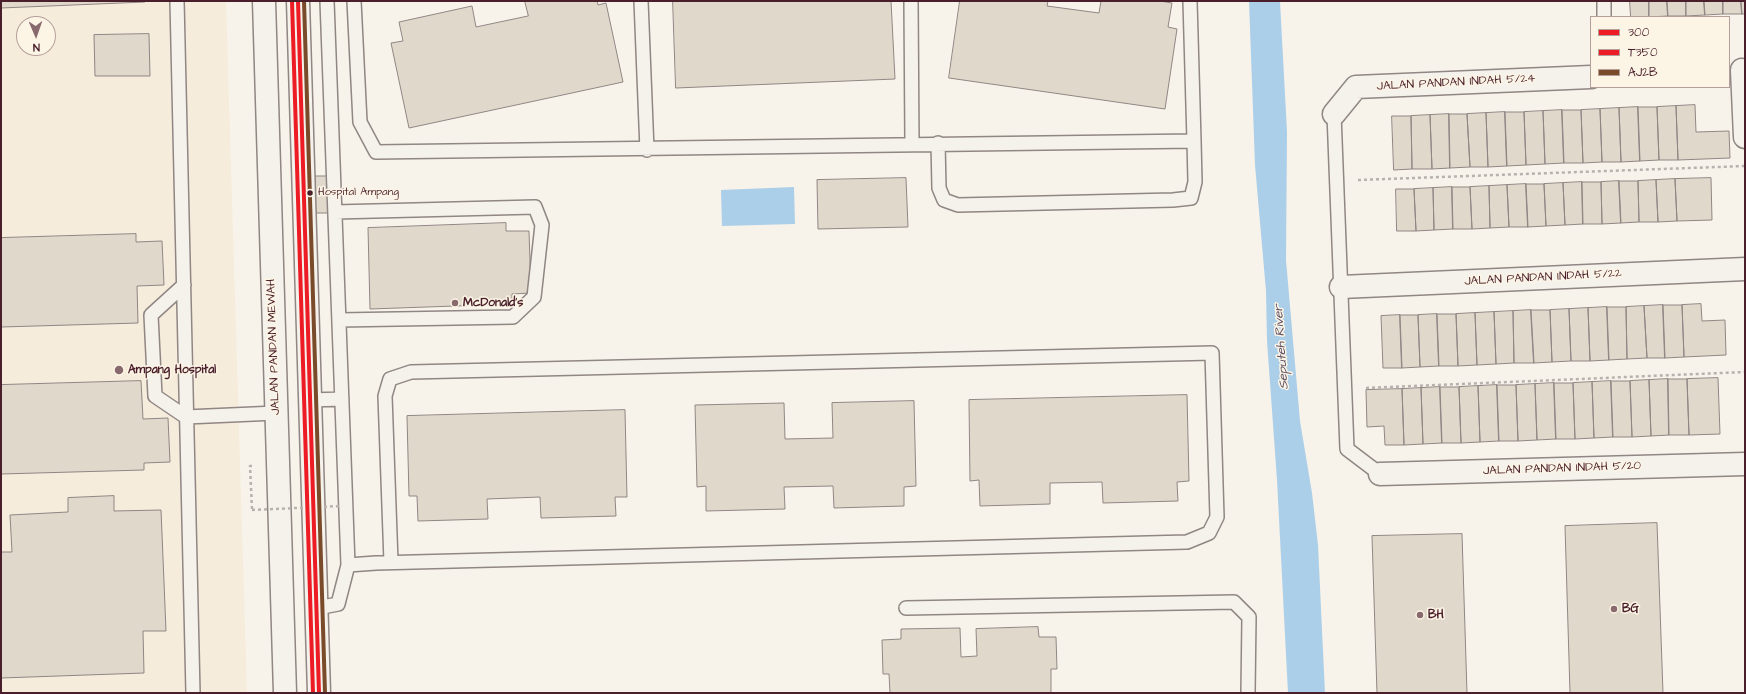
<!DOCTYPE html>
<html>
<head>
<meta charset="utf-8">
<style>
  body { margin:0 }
  #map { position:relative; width:1746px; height:694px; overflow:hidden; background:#f7f3ea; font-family:"Architects Daughter",sans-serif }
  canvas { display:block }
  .frame { position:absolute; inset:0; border:2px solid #4a1f2b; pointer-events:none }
  .legend { position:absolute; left:1590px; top:16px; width:140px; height:72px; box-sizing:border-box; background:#fcf5e5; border:1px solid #b59f9b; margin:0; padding:5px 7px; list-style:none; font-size:12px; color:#4a1f2b }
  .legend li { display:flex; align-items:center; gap:8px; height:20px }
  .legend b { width:20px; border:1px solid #b59f9b }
  .north { position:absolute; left:16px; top:16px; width:40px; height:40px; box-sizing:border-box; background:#fcf5e5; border:1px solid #b59f9b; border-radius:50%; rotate:178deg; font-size:11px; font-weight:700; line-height:16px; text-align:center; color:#4a1f2b }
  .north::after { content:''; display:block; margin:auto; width:14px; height:18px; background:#87696e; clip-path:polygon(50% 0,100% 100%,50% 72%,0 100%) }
</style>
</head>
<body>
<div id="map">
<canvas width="1746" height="694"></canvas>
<div class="frame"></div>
<ul class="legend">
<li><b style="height:5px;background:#ed1b24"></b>300</li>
<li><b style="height:5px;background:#ed1b24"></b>T350</li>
<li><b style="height:5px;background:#7a4b2a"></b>AJ2B</li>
</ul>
<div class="north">N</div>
</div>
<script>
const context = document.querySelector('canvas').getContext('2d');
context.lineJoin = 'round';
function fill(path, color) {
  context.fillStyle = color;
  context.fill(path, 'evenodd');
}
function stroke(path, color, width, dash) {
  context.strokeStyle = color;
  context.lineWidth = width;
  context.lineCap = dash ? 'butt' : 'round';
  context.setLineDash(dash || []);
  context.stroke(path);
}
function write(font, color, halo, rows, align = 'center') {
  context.font = font + ' "Architects Daughter",sans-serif';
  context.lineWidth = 3;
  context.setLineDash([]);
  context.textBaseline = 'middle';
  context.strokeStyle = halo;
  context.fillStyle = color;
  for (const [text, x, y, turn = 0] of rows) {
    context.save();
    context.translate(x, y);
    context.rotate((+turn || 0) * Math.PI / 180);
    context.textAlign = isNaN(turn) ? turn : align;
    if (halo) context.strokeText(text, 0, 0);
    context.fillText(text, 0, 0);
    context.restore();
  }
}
fill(new Path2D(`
  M1 1H226L247 693H1ZM24 24H48V48H24Z`), '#f6ecdb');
fill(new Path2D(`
  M1249 1H1280L1287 132 1286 260 1300 421 1312 493 1318 545 1325 693H1288L1277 480 1267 341 1266 291 1255 165Z
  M794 187 795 224 722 226 721 190Z`), '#abcfe9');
const building = new Path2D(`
  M1 1H145V2L1 8Z
  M525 1H597L598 5 606 3 623 82 409 128 391 43 403 41 399 22 472 6 476 27 528 16Z
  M673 1H891L895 79 676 88Z
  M960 1H1048L1047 6 1099 13 1101 1H1160L1172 3 1168 27 1177 29 1165 109 949 78Z
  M1630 1H1649V17H1631Z
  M1649 1H1667L1668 16 1649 17Z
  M1667 1H1686V16H1668Z
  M1686 1H1704L1705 15 1686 16Z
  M1704 1H1723V14L1705 15Z
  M1723 1H1741L1742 14H1723Z
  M1741 1H1745V14H1742Z
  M149 34 150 76H95L94 35Z
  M1695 105 1696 132 1729 131 1730 158 1678 160 1676 106Z
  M1676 106 1678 160H1659L1657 107Z
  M1638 107 1640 161 1621 162 1619 108Z
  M1638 107H1657L1659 160 1640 161Z
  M1619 108 1621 162H1602L1600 109Z
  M1600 109 1602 162 1583 163 1581 110Z
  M1562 110 1564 163 1545 164 1543 111Z
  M1562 110H1581L1583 163H1564Z
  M1543 111 1545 164 1526 165 1524 112Z
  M1505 112 1507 166 1488 167 1486 113Z
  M1505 112H1524L1526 165 1507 166Z
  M1486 113 1488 167H1470L1467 114Z
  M1449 114 1450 168 1432 169 1430 115Z
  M1449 114H1467L1470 167 1450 168Z
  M1430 115 1432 169H1412L1411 116Z
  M1392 116H1411L1412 169 1394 170Z
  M315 176H329L330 213H316Z
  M906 178 908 227 818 229 817 180Z
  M1711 178 1712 220 1677 221 1675 179Z
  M1675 179 1677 221 1658 222 1656 180Z
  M1656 180 1658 222H1639L1638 181Z
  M1619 181 1621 223 1602 224 1601 182Z
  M1619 181H1638L1639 222 1621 223Z
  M1582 182 1583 224 1565 225 1563 183Z
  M1582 182H1601L1602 224H1583Z
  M1563 183 1565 225 1546 226 1544 184Z
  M1526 184 1528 227H1509L1507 185Z
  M1526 184H1544L1546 226 1528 227Z
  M1507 185 1509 227 1490 228 1489 186Z
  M1489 186 1490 228 1472 229 1470 187Z
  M1452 187 1453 229 1434 230 1433 188Z
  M1452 187H1470L1472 229H1453Z
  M1433 188 1434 230 1416 231 1414 189Z
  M1396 189H1414L1416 231H1397Z
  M506 223V231H529L531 293 512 294V304L370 309 368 228Z
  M136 234V242L162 241 164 285 137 286 138 323 1 327V238Z
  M1701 304 1702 321 1725 320 1726 355 1684 357 1682 305Z
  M1663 305 1665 358H1647L1644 306Z
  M1663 305H1682L1684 357 1665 358Z
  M1644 306 1647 358 1627 359 1626 307Z
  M1607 307 1609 360 1590 361 1588 308Z
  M1607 307H1626L1627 359 1609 360Z
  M1588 308 1590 361H1571L1569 309Z
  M1569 309 1571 361 1552 362 1550 310Z
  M1531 310 1534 363H1514L1513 311Z
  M1531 310H1550L1552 362 1534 363Z
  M1513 311 1514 363 1496 364 1494 312Z
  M1494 312 1496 364 1477 365 1475 313Z
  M1475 313 1477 365 1458 366 1456 314Z
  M1437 314 1439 366 1420 367 1418 315Z
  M1437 314H1456L1458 366H1439Z
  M1400 315 1402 368H1383L1381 316Z
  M1400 315H1418L1420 367 1402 368Z
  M1718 378 1720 434 1689 435 1687 379Z
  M1668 379H1687L1689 435H1669Z
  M1668 379 1669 435 1651 436 1649 380Z
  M1649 380 1651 436 1632 437 1630 381Z
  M141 381 143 419 168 418 170 462 144 463V470L1 474V385Z
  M1611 381H1630L1632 437H1613Z
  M1611 381 1613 437 1594 438 1592 382Z
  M1592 382 1594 438 1575 439 1573 383Z
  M1554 383H1573L1575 439H1556Z
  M1554 383 1556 439 1537 440 1535 384Z
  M1535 384 1537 440 1518 441 1516 385Z
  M1497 385H1516L1518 441H1499Z
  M1497 385 1499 441 1480 442 1478 386Z
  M1478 386 1480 442 1461 443 1459 387Z
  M1440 387H1459L1461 443H1442Z
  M1440 387 1442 443 1423 444 1421 388Z
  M1421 388 1423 444 1404 445 1402 389Z
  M1402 389 1404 445H1385L1384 426 1367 427 1366 390Z
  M1187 395 1189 481 1177 482 1178 501 1103 503 1102 482 1050 483V504L980 506 979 480 970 481 969 400Z
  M914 401 916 486 904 487V506L834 508 833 486 784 487 785 509 706 511V486L697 487 695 405 784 403 785 439 833 438 832 403Z
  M625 410 627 497H615L616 516 541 518 540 497 487 499 488 519 418 521 417 496H409L407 416Z
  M114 496V511L161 510 166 631H143L144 673 1 678V552H12L10 515 68 512V498Z
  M1657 523 1663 693H1570L1565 526Z
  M1462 534 1467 693H1377L1372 536Z
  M1038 627 1039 637H1056L1057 669H1051V693H890L889 674H883L882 640 901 639V629L960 628 961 657 977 656 976 629Z`);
fill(building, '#e1d8cc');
stroke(building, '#908684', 1);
const lane = new Path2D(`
  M177 1 193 693
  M327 1 348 565
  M354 1 360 122 376 152C649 149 922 144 1194 141L1190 1
  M641 1 647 150
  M911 1 912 145
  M1604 1V17
  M1334 114 1347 449 1380 474
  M938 143 939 188 944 200 958 205 1173 200 1191 198 1195 182 1194 141
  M335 212 535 207 542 225 534 297 513 317 339 320
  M184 285 151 315 155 396 186 417 276 413
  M310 400 342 399
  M317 608 338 604 348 565 376 563 1187 542 1209 533 1217 517 1212 353 411 372 390 379 385 396 391 562
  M906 608 1234 602 1249 617 1248 693`);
const street = new Path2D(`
  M1742 70 1745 137
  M1334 114 1356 87 1591 77
  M1341 287 1745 269
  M1380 474 1745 464`);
const secondary = new Path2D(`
  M264 1 285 693
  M298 1 319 693`);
stroke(lane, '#908684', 16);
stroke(street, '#908684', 25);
stroke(secondary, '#908684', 25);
stroke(new Path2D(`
  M1358 180 1745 166
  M1366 388 1745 372
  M252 509 250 466H253`), '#b8b1ae', 2.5, [3, 3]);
stroke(lane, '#f5f2ec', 13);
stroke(street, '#f5f2ec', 22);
stroke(secondary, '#f5f2ec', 22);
stroke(new Path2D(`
  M252 510 341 506`), '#b8b1ae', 2.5, [3, 3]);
stroke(new Path2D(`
  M298 1 319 693`), '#ed1b24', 4);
stroke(new Path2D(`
  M292 1 313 693`), '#ed1b24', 4);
stroke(new Path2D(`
  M304 1 325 693`), '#7a4b2a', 4);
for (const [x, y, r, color] of [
  [310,193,3.5,"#4a1f2b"],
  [455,303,4,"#87696e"],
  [119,370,5,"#87696e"],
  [1614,609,4,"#87696e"],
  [1420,615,4,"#87696e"]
]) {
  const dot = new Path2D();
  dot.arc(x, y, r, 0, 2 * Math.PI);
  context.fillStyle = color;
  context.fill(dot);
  stroke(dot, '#fcf5e5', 1.5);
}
write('11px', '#4a1f2b', '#fcf5e5', [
  ["Hospital Ampang",318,193]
], 'left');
write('12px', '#4a1f2b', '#fcf5e5', [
  ["JALAN PANDAN INDAH 5/24",1456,83,-3],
  ["JALAN PANDAN INDAH 5/22",1543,278,-3],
  ["JALAN PANDAN MEWAH",274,347,-92],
  ["JALAN PANDAN INDAH 5/20",1562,469,-2]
]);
write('bold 12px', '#4a1f2b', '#fcf5e5', [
  ["McDonald's",463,303],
  ["Ampang Hospital",128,370],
  ["BG",1622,609],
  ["BH",1428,615]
], 'left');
write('italic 13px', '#5d4f64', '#fcf5e5', [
  ["Seputeh River",1282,347,-94]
]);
</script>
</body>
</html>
